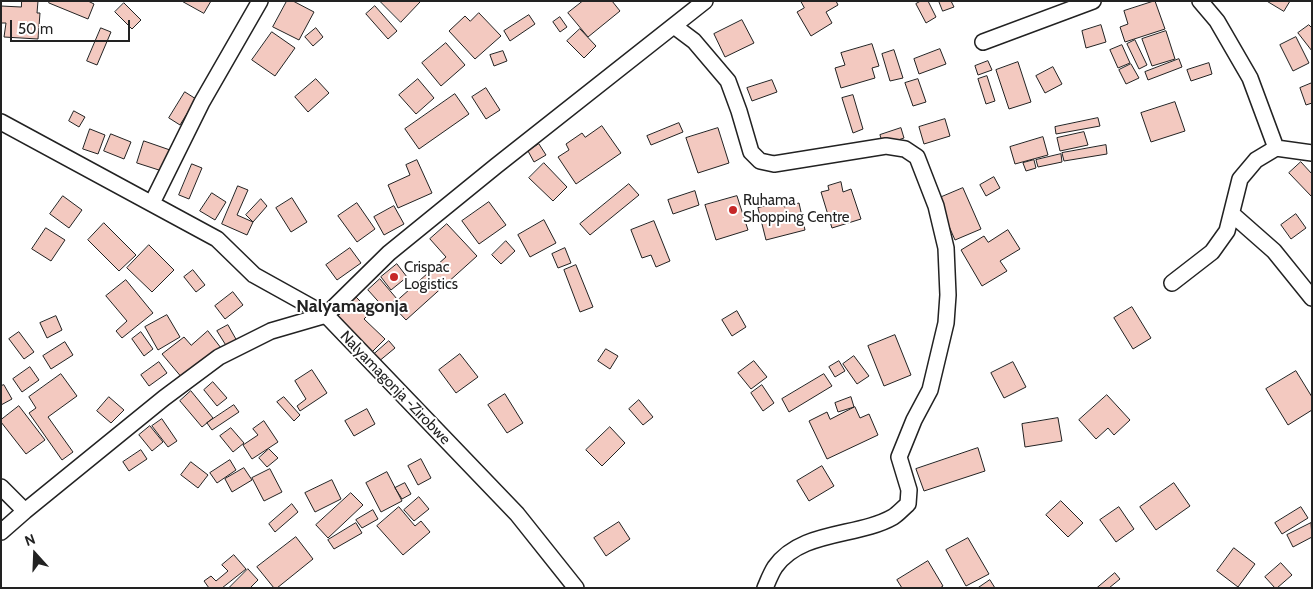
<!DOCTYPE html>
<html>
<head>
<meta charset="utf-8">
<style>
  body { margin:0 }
  #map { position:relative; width:1313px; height:589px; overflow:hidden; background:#fff; font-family:Cabin,sans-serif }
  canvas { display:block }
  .frame { position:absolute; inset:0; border:2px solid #222; pointer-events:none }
  .north { position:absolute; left:10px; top:529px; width:50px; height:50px; -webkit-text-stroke:4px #fff; paint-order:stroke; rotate:340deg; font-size:14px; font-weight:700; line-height:20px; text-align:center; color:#222 }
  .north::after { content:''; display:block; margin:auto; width:18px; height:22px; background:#222; clip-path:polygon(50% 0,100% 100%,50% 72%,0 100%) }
  .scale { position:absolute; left:10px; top:20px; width:120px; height:22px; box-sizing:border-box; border:2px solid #222; border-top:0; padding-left:6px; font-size:15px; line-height:18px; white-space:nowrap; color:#222; -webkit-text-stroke:4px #fff; paint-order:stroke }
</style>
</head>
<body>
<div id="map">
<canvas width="1313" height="589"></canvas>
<div class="frame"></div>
<div class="north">N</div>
<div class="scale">50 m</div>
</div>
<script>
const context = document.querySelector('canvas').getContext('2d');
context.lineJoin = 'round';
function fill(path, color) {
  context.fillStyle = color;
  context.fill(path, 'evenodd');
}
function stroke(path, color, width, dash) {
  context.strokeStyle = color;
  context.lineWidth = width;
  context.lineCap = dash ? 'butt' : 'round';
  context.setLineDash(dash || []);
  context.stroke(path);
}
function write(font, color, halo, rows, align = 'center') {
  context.font = font + ' Cabin,sans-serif';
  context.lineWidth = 4;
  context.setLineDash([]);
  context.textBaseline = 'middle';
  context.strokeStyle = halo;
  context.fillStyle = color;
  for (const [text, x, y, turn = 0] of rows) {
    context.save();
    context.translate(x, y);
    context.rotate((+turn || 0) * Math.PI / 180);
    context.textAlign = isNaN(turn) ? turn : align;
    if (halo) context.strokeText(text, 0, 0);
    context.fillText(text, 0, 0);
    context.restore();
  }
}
const building = new Path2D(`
  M22 1H38L37 13H40L38 39 4 37 6 23H1V6L21 7Z
  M50 1H88L94 4 88 19 49 3Z
  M182 1H211L204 13Z
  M287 1H293L314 12 299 40 273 27Z
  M380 1H419L420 2 401 22Z
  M583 1H612L620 11 588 37 568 13Z
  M801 1H836L838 5 826 12 832 23 811 36 797 12 804 8Z
  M921 1H928L936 17 926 23 916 4Z
  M939 1H951L954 7 943 11Z
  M1155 1 1165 29 1125 42 1120 27 1128 24 1124 11Z
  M1267 1H1290L1284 11Z
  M124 3 141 20 132 29 115 12Z
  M375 6 397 31 388 39 366 14Z
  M479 13 501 36 475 59 449 31 465 16 470 21Z
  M529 15 535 24 510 41 504 31Z
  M560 17 567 27 560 32 553 22Z
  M742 20 754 43 725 57 714 34Z
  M1101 25 1106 42 1086 48 1082 31Z
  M1309 25 1312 28V51L1298 33Z
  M101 28 111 32 97 65 87 61Z
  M316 28 323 37 313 46 305 37Z
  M580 29 596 46 584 58 567 41Z
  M1166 31 1175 59 1152 66 1142 39Z
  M272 32 295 48 275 76 252 60Z
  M1296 37 1309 63 1293 71 1280 45Z
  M1135 40 1147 65 1139 69 1127 44Z
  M446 43 465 65 441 86 422 63Z
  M872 44 879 66 872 68 875 78 841 88 835 68 845 65 841 53Z
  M1122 45 1130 63 1118 68 1110 50Z
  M940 49 946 64 919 74 914 59Z
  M894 50 903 78 890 81 882 54Z
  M503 51 507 61 494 66 490 55Z
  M1179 59 1182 67 1148 80 1145 72Z
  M988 61 992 70 978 75 975 66Z
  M1018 62 1031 102 1009 109 996 70Z
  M1209 63 1212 74 1191 81 1187 70Z
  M1131 64 1139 78 1126 84 1119 70Z
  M1053 67 1062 84 1045 93 1036 76Z
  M987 76 995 101 986 104 978 79Z
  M316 79 329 93 308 112 295 97Z
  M418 79 434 98 416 114 399 95Z
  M918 79 926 102 913 106 905 83Z
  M772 80 777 92 752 101 747 88Z
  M1312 83V103L1306 105 1300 88Z
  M486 88 500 110 486 119 472 97Z
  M185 92 196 99 180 125 169 118Z
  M455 94 469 114 419 149 405 129Z
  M853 95 863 129 853 133 842 98Z
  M1175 102 1185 131 1151 142 1141 113Z
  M74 111 85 117 79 127 69 121Z
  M1098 118 1100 126 1056 134 1055 127Z
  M945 119 950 136 924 144 919 127Z
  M679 123 683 132 651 145 647 136Z
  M602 126 621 153 576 184 558 157 569 150 566 144 582 133 585 137Z
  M718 128 729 163 698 173 686 138Z
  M901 128 904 138 883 145 880 135Z
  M90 129 105 135 98 154 83 149Z
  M1084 132 1088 145 1060 151 1057 138Z
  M111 134 131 142 124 159 104 151Z
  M1043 137 1048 155 1015 164 1010 147Z
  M144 141 170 150 162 171 137 163Z
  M539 144 546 155 534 162 528 151Z
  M1106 145 1107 154 1064 161 1062 153Z
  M1061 154 1062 162 1038 167 1036 160Z
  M417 160 432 193 398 208 388 185 410 175 406 165Z
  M1034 160 1036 168 1026 171 1023 163Z
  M1301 162 1312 174V197L1289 173Z
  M544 163 567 187 553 201 529 178Z
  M192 164 202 168 189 199 179 195Z
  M994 177 1000 188 986 196 980 185Z
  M841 182 843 192 851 189 861 219 832 228 821 192 829 190 828 186Z
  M629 184 639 195 590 235 580 224Z
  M238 186 248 190 237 215 253 222 247 235 222 224Z
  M963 188 981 229 955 240 937 199Z
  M695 191 699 205 673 214 668 200Z
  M212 193 226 202 215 220 200 211Z
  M63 196 82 210 69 228 50 214Z
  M737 196 748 230 716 240 705 205Z
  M292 198 307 222 291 232 276 208Z
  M261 199 267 206 253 222 246 215Z
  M489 202 506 225 479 244 462 221Z
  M783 202 784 207 799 203 805 230 766 240 758 208Z
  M357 203 375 229 357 242 338 216Z
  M394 206 404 224 384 235 374 217Z
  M1296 214 1306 228 1291 239 1281 225Z
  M544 220 556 243 530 257 518 235Z
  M654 221 670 261 656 267 651 255 642 258 631 230Z
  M104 223 136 255 119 271 88 240Z
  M447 224 477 256 406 320 392 305 446 257 430 239Z
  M46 228 65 240 51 261 32 249Z
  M1008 230 1020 249 1000 261 1007 271 982 286 961 250 984 236 988 242Z
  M506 241 515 251 501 264 492 255Z
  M149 245 174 270 152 292 127 268Z
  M350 248 361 263 337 280 326 265Z
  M565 248 571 263 558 268 552 254Z
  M397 264 407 277 391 290 381 277Z
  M576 265 593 307 580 312 564 270Z
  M193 270 205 285 196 292 184 277Z
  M380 279 397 299 385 309 368 290Z
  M126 280 153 313 122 338 116 331 127 321 106 296Z
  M233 292 243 305 225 319 215 306Z
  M356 297 371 312 364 319 385 339 369 355 333 322Z
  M1132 307 1151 338 1133 349 1114 318Z
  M737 311 746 327 732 336 722 320Z
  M167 315 180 337 158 350 145 327Z
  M56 316 62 330 47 338 40 323Z
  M228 325 237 341 227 347 217 331Z
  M208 331 221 348 183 379 162 354 184 337 191 345Z
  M19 332 34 352 24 359 9 339Z
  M141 332 153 349 144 356 132 339Z
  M895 335 911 375 884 386 868 346Z
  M389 341 395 348 378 362 372 356Z
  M65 342 73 355 51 369 43 356Z
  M606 349 618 356 610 369 598 361Z
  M460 354 478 377 456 393 439 370Z
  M854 356 869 376 857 384 843 364Z
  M754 361 767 377 751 389 738 373Z
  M839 361 845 371 835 377 829 367Z
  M159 362 167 373 149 386 141 375Z
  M1013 362 1026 387 1004 398 991 373Z
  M30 367 39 380 22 392 13 379Z
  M312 370 327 393 300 411 297 406 306 399 295 381Z
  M1296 371 1312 397V410L1288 425 1266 389Z
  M61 374 77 396 48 417 73 452 62 460 29 413 36 408 29 397Z
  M824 374 832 386 789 412 782 399Z
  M213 382 227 398 217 406 204 390Z
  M4 385 12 399 1 405V386Z
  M762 385 774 403 763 411 751 393Z
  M191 391 213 418 202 427 180 401Z
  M505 394 523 423 507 433 488 405Z
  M1107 395 1130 420 1114 435 1108 428 1096 439 1079 420Z
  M109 397 124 410 111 423 97 411Z
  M284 397 300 415 294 421 277 402Z
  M851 397 854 407 838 412 835 403Z
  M639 400 653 417 643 425 629 409Z
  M234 405 239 412 212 430 207 423Z
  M19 406 45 440 26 454 1 422V420Z
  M855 407 860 418 869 414 878 435 827 459 809 421 827 412 830 419Z
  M367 409 375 424 354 436 345 421Z
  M1058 418 1062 441 1025 447 1022 424Z
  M162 419 177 441 168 447 152 426Z
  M264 421 278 442 252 459 243 445 258 435 253 429Z
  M150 426 163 442 152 451 139 435Z
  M610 427 625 443 602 466 586 450Z
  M231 428 244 443 233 452 220 436Z
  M978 448 985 471 924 491 916 469Z
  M269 449 278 458 267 467 259 458Z
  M141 450 147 459 129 471 123 462Z
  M421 459 431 478 418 485 408 466Z
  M230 460 236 470 217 483 210 473Z
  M191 462 208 475 198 488 181 475Z
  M822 466 834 486 809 501 797 481Z
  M244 468 252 480 232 492 225 479Z
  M270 469 282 492 264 501 252 478Z
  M387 472 402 501 381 512 366 483Z
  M332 480 341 499 315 512 305 493Z
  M405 483 411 494 402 499 395 488Z
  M1174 483 1190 506 1156 530 1140 507Z
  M351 493 363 505 328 538 316 525Z
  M419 497 429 509 414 521 404 510Z
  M1061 501 1083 523 1068 537 1046 515Z
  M292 504 298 512 275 532 269 524Z
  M399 507 415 526 421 521 430 532 403 555 377 526Z
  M1119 507 1134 529 1116 542 1100 520Z
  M1301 507 1308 518 1282 534 1275 523Z
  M373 510 378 519 362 528 356 520Z
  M619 522 630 539 606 556 594 538Z
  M356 523 362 533 334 549 328 540Z
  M1311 523 1312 537 1293 547 1287 535Z
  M296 537 313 559 277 588H274L257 567Z
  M968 538 989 574 966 586 946 550Z
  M1234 548 1255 564 1238 587 1217 571Z
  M234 555 246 569 222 588H209L204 581 211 576 216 581 228 571 222 565Z
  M928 561 943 586 940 588H902L897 580Z
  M1281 563 1292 575 1277 588H1275L1265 577Z
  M248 569 258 580 250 588H229Z
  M1115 573 1120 579 1109 588H1097Z
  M990 580 995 588H978Z`);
fill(building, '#f3c9c0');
stroke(building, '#222', 1);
const street = new Path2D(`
  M1200 1 1217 21 1250 78 1276 148
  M674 26 694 41 728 81 739 111 751 152 760 161 774 164 886 146 905 149 917 157 936 206 946 248 948 295 946 323 930 390 914 420 899 457 909 490 908 504C903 508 898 514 893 517 858 537 801 530 775 567 771 573 768 581 765 588
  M983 42 1093 1
  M1 122 217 239 254 275 326 315 517 514 576 588
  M152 203 202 102 260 1
  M1232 214 1274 251 1312 298
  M1172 283 1212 252 1227 231 1240 179 1256 160 1276 148 1312 153
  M1 487 25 511
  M1 532 25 511 164 398 219 357 271 331 326 315 389 253 496 166 705 1`);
stroke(street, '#222', 18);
stroke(street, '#fff', 15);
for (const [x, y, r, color] of [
  [733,210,5,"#c62828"],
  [394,277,5,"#c62828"]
]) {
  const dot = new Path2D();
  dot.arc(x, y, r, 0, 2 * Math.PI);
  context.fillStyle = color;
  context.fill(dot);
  stroke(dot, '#fff', 2);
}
write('15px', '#222', '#fff', [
  ["Ruhama",743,201],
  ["Shopping Centre",743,218],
  ["Crispac",404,268],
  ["Logistics",404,285]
], 'left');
write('15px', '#222', '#fff', [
  ["Nalyamagonja -Zirobwe",395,388,46]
]);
write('bold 18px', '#222', '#fff', [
  ["Nalyamagonja",352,307]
]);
</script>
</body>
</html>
